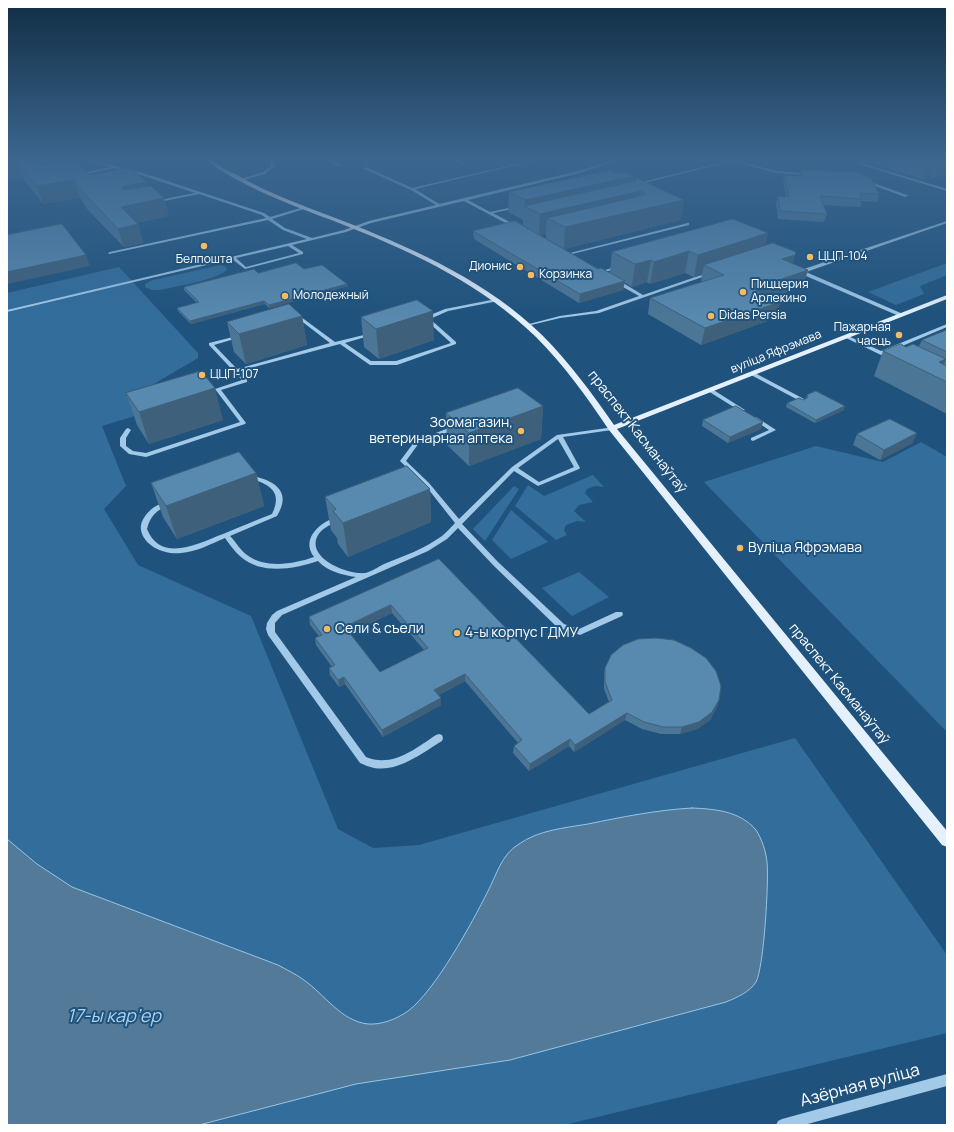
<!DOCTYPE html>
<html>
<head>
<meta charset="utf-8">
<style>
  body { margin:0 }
  #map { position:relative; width:954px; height:1132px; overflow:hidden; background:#1f537d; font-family:Manrope,sans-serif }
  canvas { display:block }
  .frame { position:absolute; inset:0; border:8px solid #fff; pointer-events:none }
</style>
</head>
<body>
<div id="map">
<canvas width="954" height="1132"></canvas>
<div class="frame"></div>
</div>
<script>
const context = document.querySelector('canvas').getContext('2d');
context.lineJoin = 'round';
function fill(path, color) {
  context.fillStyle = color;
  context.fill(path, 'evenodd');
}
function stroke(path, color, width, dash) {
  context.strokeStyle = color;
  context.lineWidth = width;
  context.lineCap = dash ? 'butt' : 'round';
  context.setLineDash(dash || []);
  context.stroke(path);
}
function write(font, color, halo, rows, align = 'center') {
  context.font = font + ' Manrope,sans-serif';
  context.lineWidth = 4;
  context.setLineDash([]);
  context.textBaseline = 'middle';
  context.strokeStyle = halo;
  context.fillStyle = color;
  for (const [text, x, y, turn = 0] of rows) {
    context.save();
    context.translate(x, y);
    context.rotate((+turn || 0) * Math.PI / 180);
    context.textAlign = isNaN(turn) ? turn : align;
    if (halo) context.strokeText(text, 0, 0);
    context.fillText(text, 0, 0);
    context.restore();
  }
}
fill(new Path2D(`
  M947 263V275L920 286 924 294 896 305 868 292Z
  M221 265 226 267 227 269C222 279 173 287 160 290H152L145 287V284L153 280Z
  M119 267 198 353V358L147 388 138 415 102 426 126 486 104 509 138 565 251 616 338 829 373 848 419 845 795 738 947 955V1033L564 1125H7V293Z
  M921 442 947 457V732L704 482 816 446 883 462Z
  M593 475 604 487 595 486 587 489 585 493 593 502 579 505 574 511 586 522 577 521 566 525 564 530 567 535 556 540 515 506 528 485 544 496Z
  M514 486 519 489 485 541 473 529Z
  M511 510 548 542 511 559 492 540Z
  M579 572 609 597 572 616 542 588Z`), '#326d9b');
const water = new Path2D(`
  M692 808C715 809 740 811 756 830 762 839 766 852 767 862 769 881 764 967 756 982 750 992 736 998 726 1002L510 1060 356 1084 199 1125H7V839L37 864 72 887 278 965C287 970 296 974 304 980 325 995 341 1021 368 1024 381 1025 397 1019 408 1011 435 991 472 923 488 891 497 874 501 855 519 844 539 830 564 828 588 824 622 817 657 810 692 808Z`);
fill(water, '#547a99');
stroke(water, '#95c6e9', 1);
fill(new Path2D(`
  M87 160H91L143 173 264 213 270 217 304 207V209L272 219 285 228 312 238 344 230 369 221 436 205 411 190 364 169V167H366L412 188 534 160H538L415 189 439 204 578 171 614 160H618L580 173 468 200 490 212 518 206V208L493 213 517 226V228H515L464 201 371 223 346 232 292 245 303 252V254L245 269 232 259 7 312V310L307 239 283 230 268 220 109 254 108 253 110 252 266 218 262 215 199 194 154 203 155 201 195 193 141 175 115 168 77 176V174L111 167ZM288 246 299 253 246 267 236 258Z
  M271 160H274L275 166 265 174 240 181 238 180 263 172 271 166Z
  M328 160H332L342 166 339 167Z
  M454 160H458L465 163 462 164Z
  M731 160H735L776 171 810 174 808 175 776 173 733 161 644 183 642 182Z
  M868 160H872L861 163 947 189V191L855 163Z
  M865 180 907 195 908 196 905 197 864 182Z
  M947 221V223L806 272 903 314V316H899L799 273 798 271Z
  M688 223H689V225L568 255 566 254Z
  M619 266H620V268L600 273 598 272Z
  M707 273 711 274 599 313 560 318 527 326 525 325 560 316 596 311 639 296 614 282V280H618L643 295Z
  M496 299 498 300V301L448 311 430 319 456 342V344L397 365H370L340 344 239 371 247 380V382L221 390 246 423 245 424 146 457 129 454 120 446V438L126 429 128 428 131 430 126 438V446L133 451 146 453 240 422 215 389 242 380 209 345V343L241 335V337L214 345 237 369 330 343 300 320 295 321 293 320 301 317 335 342 372 333V335L345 343 371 361H396L451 343 426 320H423V318L445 309Z
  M947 324V327L881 355 844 337 848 336 881 351Z
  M753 372 804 399 805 400 802 402 800 401 751 375 750 374Z
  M710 388 712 389 745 410 742 412 740 411 708 391 707 390Z
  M756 417 776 430 753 441 751 440V438L769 430 754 420V418Z
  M454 426 456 427V429L419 443 406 461 429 483 459 519 512 467 557 435 614 427V429L612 430 563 437 580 468 579 469 538 486 514 471 462 524 498 562 564 624 579 629 616 612H622L623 614 622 616 580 635 558 628 494 566 458 528 447 539 428 551 282 615 275 623V632L366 757C392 768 415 749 436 735L439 734 442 735 443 738 442 741C422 753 399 772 374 768 369 767 365 765 360 763L268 635 266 629 267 623 272 615 277 611 356 577C342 575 327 571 318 561 294 569 262 575 241 557 235 552 230 545 225 538 211 544 196 552 181 553 166 555 144 547 141 530 139 517 157 501 169 503L170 504 169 505C157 510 150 516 147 529 161 564 199 543 223 534 240 527 256 520 272 514 284 490 267 483 247 478L246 477 249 475C273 480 293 490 277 516L230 536C236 542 240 550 247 555 266 569 294 564 314 557 300 538 321 522 338 516L340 517 341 518 340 519C333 524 323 527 318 535 305 558 348 575 365 573 371 572 378 567 384 564 404 556 424 549 442 536 447 532 451 527 455 523L425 485 400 461 415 441ZM558 439 574 467 539 482 518 468Z
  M947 1074V1086L804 1125H776L778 1121 782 1119Z`), '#a2c9e7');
fill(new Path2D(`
  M207 160H211C219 166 228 171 237 175 273 196 313 209 351 224 419 251 489 283 542 335 569 362 592 393 614 425L947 295V299L617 429 947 831V847L942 845 609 430C587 397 564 365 536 337 484 286 415 253 349 227 309 211 269 198 232 177 223 172 214 167 207 160Z`), '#e4f1fd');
fill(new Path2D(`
  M7 160H72L89 175 147 187 169 216 136 223 138 224 143 243 124 247 88 210 80 198 43 204 25 181H22L20 179 7 181Z
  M874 160H947L935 178 930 177 923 179 873 164Z
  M801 170 879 194 877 202 862 201 860 207 823 205 827 214 824 222 778 219 776 203 778 196H786L783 182 785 175 799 176Z
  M618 173 634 176 633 181 681 220 564 249 546 239V234L539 235 598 269 610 273 612 252 768 233 765 245 793 264 803 286 771 298 780 302 776 318 701 345 648 314 650 298 703 282 701 281 702 275 694 277 685 273 650 284 647 282 632 287 624 282 623 290 579 303 474 239 473 231 523 226V220L508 212 509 192Z
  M304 269 347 284 348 286 269 308 265 304 191 324 178 311 177 308 197 303 184 290V287L258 273Z
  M302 316 307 345 246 364 234 352 227 322Z
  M361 317 434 340 379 359 364 347Z
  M947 330V414L874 376 883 351 906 347 919 346 922 340Z
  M126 393 223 420 149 444 137 425Z
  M807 395 844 410 815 423 786 407 787 403 804 400 806 398Z
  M543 406 541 439 469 466 447 445 446 413Z
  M703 420 761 429 728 443 702 426Z
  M857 434 913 443 880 460 853 445Z
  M256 473 264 506 177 539 163 517 151 483Z
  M430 489 431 522 348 557 338 544 337 538 331 530 325 497Z
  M439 559 589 714 609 702 604 689V675L605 668 719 700 717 707 710 720 697 729 680 734H661L642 729 625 720 574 752 569 746 529 771 513 753 514 746 518 743 465 681 439 695 441 698V705L383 737 345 684 339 687 330 675 329 668 332 667 316 645 315 638 319 636 310 625 309 617ZM392 613 424 650 380 672 350 633Z`), '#4c7696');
fill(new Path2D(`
  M9 160 19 164 25 181H22L16 165 14 162 20 179 7 181V164Z
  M52 160H72L76 172 45 180 39 164 40 162Z
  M947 166V175L935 178 939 168Z
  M934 167 930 177 923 179 927 169Z
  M634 176 631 194 641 191 639 210 684 200 681 220 564 249 565 227 547 218 546 234 539 235 540 214 525 207V200Z
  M74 180 80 198 43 204 37 186Z
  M146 182 151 200 129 204 122 188 124 186Z
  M164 198 169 216 126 225 121 207Z
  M138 224 143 243 124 247 118 229Z
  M768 233 763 255 704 265 702 275 694 277 698 255Z
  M689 251 685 273 650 284 654 262Z
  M796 252 792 267 782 259Z
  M86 255 90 266 7 284V272Z
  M651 260 647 282 632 287 635 264Z
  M808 270 803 286 749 305 753 289Z
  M625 281 623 290 579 303 580 294Z
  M347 284 348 286 269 308V305Z
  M264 301 265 304 191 324 190 321Z
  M780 302 776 318 701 345 705 328Z
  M433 311 434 340 379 359 376 329Z
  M302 316 307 345 246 364 239 334Z
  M946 359 938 378 939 362Z
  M215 388 223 420 149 444 139 412Z
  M543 406 541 439 469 466V433Z
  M845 406 844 410 815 423 816 420Z
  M763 422 761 429 728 443 730 437Z
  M917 433 913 443 880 460 884 450Z
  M256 473 264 506 177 539 166 506Z
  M430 489 431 522 348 557 343 523Z
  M391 605 392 613 346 634 345 627Z
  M465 674V681L435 697 434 690Z
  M344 677 345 684 339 687 338 680Z
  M441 698V705L383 737 382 730Z
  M719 700 717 707 710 720 697 729 680 734 682 727Z
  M627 713 625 720 574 752 575 745Z
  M570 739 569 746 529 771 530 764Z`), '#3e607a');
const building = new Path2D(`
  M7 160H52L40 162 39 164 43 166 74 160 89 175 125 168 127 170 132 169 146 182 124 186 122 188 123 190 151 186 164 198 121 207 138 224 118 229 83 192 74 180 37 186 19 164 16 165 14 162 7 164Z
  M896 160H947V166L939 168 934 167 927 169Z
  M610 170 618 173 624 172 634 176 525 200 509 192Z
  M801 170 857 172 871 178 879 194 860 193 862 199 820 196 827 214 780 211 778 196 789 197 785 175 802 176Z
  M637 178 684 200 565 227 547 218 644 195 645 193 641 191 540 214 524 206 635 181Z
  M733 219 768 233 698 255 689 251 654 262 651 260 635 264 612 252Z
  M515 221 598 269 601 268 625 281 580 294 473 231Z
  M62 224 86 255 7 272V235Z
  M773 243 796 252 795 255 782 259 808 270 753 289 780 302 705 328 650 298 724 275 704 265Z
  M296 263 304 269 322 265 347 284 269 305 264 301 190 321 177 308 199 302 184 287 254 269 258 273Z
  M417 300 433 311 376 329 361 317Z
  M289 304 302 316 239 334 227 322Z
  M947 330V352L922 340Z
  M901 344 906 347 913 344 946 359 939 362 947 366V382L883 351Z
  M201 371 215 388 139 412 126 393Z
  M518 388 543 406 469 433 446 413Z
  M816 391 845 406 816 420 787 403 799 398 804 400 808 397 807 395Z
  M736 406 763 422 730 437 703 420Z
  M890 419 917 433 884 450 857 434Z
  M239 452 256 473 166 506 151 483Z
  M407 466 430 489 343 523 333 511 336 509 325 497Z
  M439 559 589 714 612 700 605 682V668L611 655 623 645 638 639 656 638 674 640 691 648 706 658 716 671 721 686 719 700 712 712 699 722 682 727H663L644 722 627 713 575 745 570 739 530 764 514 746 522 740 465 674 434 690 441 698 382 730 344 677 338 680 329 668 335 665 315 638 322 635 309 617ZM391 605 428 648 380 672 345 627Z`);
fill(building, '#5889af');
stroke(building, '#3e607a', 1);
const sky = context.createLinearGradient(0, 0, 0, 318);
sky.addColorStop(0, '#112e45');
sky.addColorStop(0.5, '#3c668f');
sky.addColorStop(1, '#3c668f00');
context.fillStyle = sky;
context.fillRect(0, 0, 954, 318);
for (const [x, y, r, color] of [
  [204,246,4,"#f5ba62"],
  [810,257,4,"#f5ba62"],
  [520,267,4,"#f5ba62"],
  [531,275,4,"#f5ba62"],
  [743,292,4,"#f5ba62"],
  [285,296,4,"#f5ba62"],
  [711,316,4,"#f5ba62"],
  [899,335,4,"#f5ba62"],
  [202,375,4,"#f5ba62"],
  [521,431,4,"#f5ba62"],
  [740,548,4,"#f5ba62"],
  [327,629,4,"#f5ba62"],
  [457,633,4,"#f5ba62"]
]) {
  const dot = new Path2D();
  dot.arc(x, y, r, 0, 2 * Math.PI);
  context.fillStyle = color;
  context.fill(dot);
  stroke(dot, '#1f537d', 1.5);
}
write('12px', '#fff', '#1f537d', [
  ["ЦЦП-104",818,257],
  ["Белпошта",204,260,"center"],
  ["Дионис",512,267,"right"],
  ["Корзинка",539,275],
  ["Пиццерия",751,285],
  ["Арлекино",751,299],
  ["Молодежный",293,296],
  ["Didas Persia",719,316],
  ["Пажарная",891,328,"right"],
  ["часць",891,342,"right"],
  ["ЦЦП-107",210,375]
], 'left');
write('12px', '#fff', '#1f537d', [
  ["вуліца Яфрэмава",776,352,-22]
]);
write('14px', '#fff', '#1f537d', [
  ["Зоомагазин,",513,423,"right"],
  ["ветеринарная аптека",513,439,"right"],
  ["Вуліца Яфрэмава",748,548],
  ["Сели & съели",335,629],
  ["4-ы корпус ГДМУ",465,633]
], 'left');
write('14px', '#fff', '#1f537d', [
  ["праспект Касманаўтаў",637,432,52],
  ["праспект Касманаўтаў",839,684,51]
]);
write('17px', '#fff', '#1f537d', [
  ["Азёрная вуліца",860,1086,-15]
]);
write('italic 18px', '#add3ef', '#1f537d', [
  ["17-ы кар’ер",114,1017]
]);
</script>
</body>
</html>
